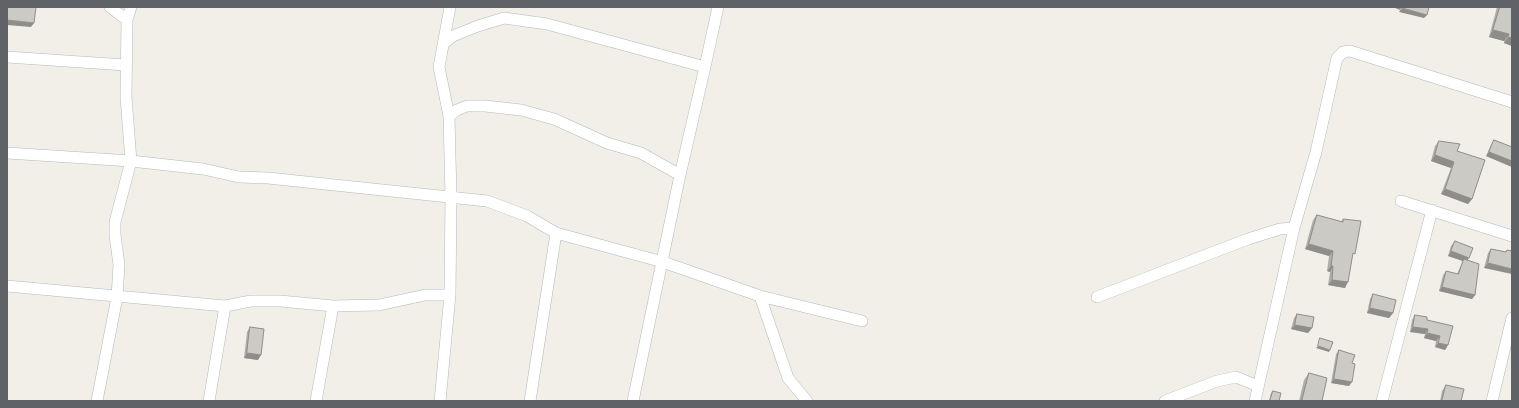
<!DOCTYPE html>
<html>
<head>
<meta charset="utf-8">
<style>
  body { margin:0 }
  #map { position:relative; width:1519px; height:408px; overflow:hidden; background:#f1efe8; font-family:"Fira Sans",sans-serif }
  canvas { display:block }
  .frame { position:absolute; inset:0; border:8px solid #5f6368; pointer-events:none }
</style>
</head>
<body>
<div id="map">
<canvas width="1519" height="408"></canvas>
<div class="frame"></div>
</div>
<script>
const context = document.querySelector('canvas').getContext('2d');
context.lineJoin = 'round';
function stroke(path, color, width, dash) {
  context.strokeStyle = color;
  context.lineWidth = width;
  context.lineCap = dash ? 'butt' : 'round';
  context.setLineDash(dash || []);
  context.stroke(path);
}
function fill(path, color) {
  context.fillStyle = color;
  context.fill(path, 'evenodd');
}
const street = new Path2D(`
  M127 20 131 7
  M443 44 453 36 478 26 504 18 547 24 705 67
  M7 57 125 65
  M449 116 457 110 467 106H485L521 110 554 119 607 143 641 153 680 175
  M7 153 131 161 203 169 239 177 268 178 487 201 527 216 556 233 663 262 760 296 862 321
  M1401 201 1512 236
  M7 286 225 306 251 301H280L333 306 379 305 425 295H450
  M760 296 788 378 807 401
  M1097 297 1248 239 1280 229 1294 228
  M97 401 117 297 119 265 115 235V222L131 161 126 97 127 20 110 7
  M209 401 225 306
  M316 401 333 306
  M440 401 450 295 451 197 449 116 439 67 450 7
  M530 401 556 233
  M633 401 680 175 705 67 718 7
  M1165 401 1217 381 1236 377 1258 386
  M1255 401 1294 228 1316 152 1337 58 1343 52 1350 51 1512 102
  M1382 401 1432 210
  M1492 401 1512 318`);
stroke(street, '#b5b8bc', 12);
stroke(street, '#fff', 11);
fill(new Path2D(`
  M1497 7H1512V46L1504 43V41L1489 37Z
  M1494 140 1512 147V167L1486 156 1491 145Z
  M1439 141 1457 151 1472 199 1468 204 1441 194 1451 168 1431 161 1435 146Z
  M1317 215 1341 222 1343 219 1352 258 1345 288 1328 285 1330 272 1327 271 1329 256 1305 249 1313 220Z
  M1455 241 1467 260 1475 295 1472 299 1439 291 1443 275 1446 271 1457 274 1463 261 1448 256 1451 246Z
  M1491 249 1505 252 1507 250 1512 251 1484 268 1488 253Z
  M1373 294 1393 313 1389 318 1367 313 1370 299Z
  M1297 314 1312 328 1308 333 1291 329 1294 318Z
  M1415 315 1427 320 1448 345 1445 350 1435 347 1436 341 1424 338 1425 334 1410 332 1412 320Z
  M250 327 258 360 244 358 247 332Z
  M1339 350 1352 363 1349 386 1331 383 1336 354Z
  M1309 373 1322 401H1299L1304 380Z
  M1446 385 1461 401H1440L1442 391Z
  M1273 391 1279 401H1269L1271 393Z`), '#afaea9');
fill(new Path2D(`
  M1396 7H1402L1400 10 1395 8Z
  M1402 8 1427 15 1424 18 1399 12Z
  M7 20 34 23 31 27 7 25Z
  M1493 30 1509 34 1504 41 1489 37Z
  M1508 37 1512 38V46L1504 43Z
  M1489 152 1512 161V167L1486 156Z
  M1435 155 1454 162 1451 168 1431 161Z
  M1445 189 1472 199 1468 204 1441 194Z
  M1309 244 1333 251 1329 256 1305 249Z
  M1451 251 1469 258 1466 262 1464 259 1463 261 1448 256Z
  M1488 263 1512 269V274L1484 268Z
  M1331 266H1333L1330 272 1327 271Z
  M1332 280 1348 282 1345 288 1328 285Z
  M1442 287 1475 295 1472 299 1439 291Z
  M1370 308 1393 313 1389 318 1367 313Z
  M1295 325 1312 328 1308 333 1291 329Z
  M1413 327 1428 329 1425 334 1410 332Z
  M1427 333 1440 336 1436 341 1424 338Z
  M1438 343 1448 345 1445 350 1435 347Z
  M1318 346 1330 350 1329 352 1316 348Z
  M247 353 261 355 258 360 244 358Z
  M1334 379 1352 382 1349 386 1331 383Z`), '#8f8d8a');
const building = new Path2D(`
  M7 7H36L34 23 7 20Z
  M1402 7H1429L1427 15 1402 8Z
  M1500 7H1512V38L1508 37 1509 34 1493 30Z
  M1494 140 1512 147V161L1489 152Z
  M1439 141 1460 144 1457 151 1485 160 1472 199 1445 189 1454 162 1435 155Z
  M1317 215 1343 222V219L1361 221 1355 254 1353 253 1348 282 1332 280 1333 266H1331L1333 251 1309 244Z
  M1455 241 1473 248 1469 258 1451 251Z
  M1491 249 1506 252 1507 250 1512 251V269L1488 263Z
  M1464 259 1479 264 1475 295 1442 287 1446 271 1458 274Z
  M1373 294 1396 300 1393 313 1370 308Z
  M1297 314 1314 317 1312 328 1295 325Z
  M1415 315 1427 317V320L1453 326 1448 345 1438 343 1440 336 1427 333 1428 329 1413 327Z
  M250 327 264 329 261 355 247 353Z
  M1320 338 1333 342 1330 350 1318 346Z
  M1339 350 1355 355 1352 363 1355 364 1352 382 1334 379Z
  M1309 373 1327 378 1322 401H1302Z
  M1446 385 1464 389 1461 401H1442Z
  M1273 391 1281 393 1279 401H1270Z`);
fill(building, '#cccac5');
stroke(building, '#8f8d8a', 1);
</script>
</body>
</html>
